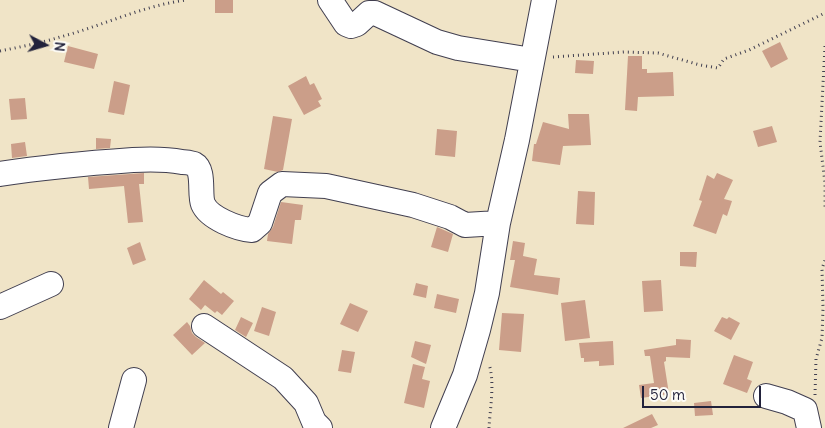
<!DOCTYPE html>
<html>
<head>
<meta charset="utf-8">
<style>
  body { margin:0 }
  #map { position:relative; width:825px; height:428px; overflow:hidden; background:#f0e4c7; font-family:Delius,sans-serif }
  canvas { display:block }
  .north { position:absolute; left:20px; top:20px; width:50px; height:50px; -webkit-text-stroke:4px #fdfcf7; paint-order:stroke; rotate:96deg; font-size:14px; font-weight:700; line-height:20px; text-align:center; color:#22223b }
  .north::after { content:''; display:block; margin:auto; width:18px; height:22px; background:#22223b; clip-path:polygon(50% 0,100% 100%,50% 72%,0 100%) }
  .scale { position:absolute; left:642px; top:386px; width:119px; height:22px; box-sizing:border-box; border:2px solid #22223b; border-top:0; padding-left:6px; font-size:15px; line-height:18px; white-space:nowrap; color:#22223b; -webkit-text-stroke:4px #fdfcf7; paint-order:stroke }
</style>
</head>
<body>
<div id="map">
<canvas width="825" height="428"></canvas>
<div class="north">N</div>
<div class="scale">50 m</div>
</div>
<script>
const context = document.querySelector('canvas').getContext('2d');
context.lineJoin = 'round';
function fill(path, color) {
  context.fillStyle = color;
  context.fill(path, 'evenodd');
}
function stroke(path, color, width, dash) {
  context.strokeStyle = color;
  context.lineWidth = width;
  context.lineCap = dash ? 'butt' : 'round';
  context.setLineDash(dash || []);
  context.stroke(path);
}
fill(new Path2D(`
  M215 0H233V13H215Z
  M780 42 788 59 771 68 762 51Z
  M68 46 98 54 94 69 64 62Z
  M628 56H642V69H647V73L673 72 674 96 638 97 637 111 625 110Z
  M576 60 594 61 593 74 575 73Z
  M306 76 310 85 314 83 322 99 318 101 321 106 304 115 288 86Z
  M114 81 130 85 124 115 108 112Z
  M25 98 27 119 11 120 9 99Z
  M568 114H589L591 145 563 146 560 165 532 161 534 144H536L543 122 569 129Z
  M273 116 292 119 283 170 278 172 264 169Z
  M772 126 777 142 758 147 753 131Z
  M437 129 457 131 455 157 435 155Z
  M96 138 111 139 110 148 96 149Z
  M25 142 27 156 12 158 11 144Z
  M144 173V184H139L143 222 128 223 124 186 89 189 88 177Z
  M717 173 733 180 724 199 732 201 727 216 723 214 716 234 693 226 702 201 699 200 707 175 714 179Z
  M578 191 595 192 594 225 576 224Z
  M281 202 303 205 301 220H295L292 244 267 241 268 234 273 227Z
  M437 227 453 234 448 252 431 247Z
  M513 241 525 243 523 256 537 259 534 275 560 278 558 295 510 287 515 260H510Z
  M140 242 146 260 133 265 127 248Z
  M680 252H697L696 267 680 266Z
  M204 280 221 294 223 292 234 301 222 315 217 311 215 313 205 305 201 310 189 299Z
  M661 280 663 311 644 312 642 281Z
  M416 283 428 286 426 298 413 295Z
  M437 294 459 299 456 313 434 308Z
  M585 300 590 338 565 341 561 303Z
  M350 303 368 311 358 332 340 324Z
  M262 307 276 312 269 336 254 331Z
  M502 313 524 314 521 352 499 350Z
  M241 317 253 323 246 337 235 330Z
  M722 317 727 319 729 317 740 323 731 340 714 331Z
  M187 322 190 326 192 333 196 337 205 343 192 355 173 335Z
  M676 339 691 340 690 358 666 357V361L664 362 669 394 641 398 639 385 654 383 650 356H645L644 350 676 345Z
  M415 341 431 345 426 364 411 357Z
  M613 341 614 365 599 366V361L584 362V358H581L579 343Z
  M342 350 355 352 351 373 338 371Z
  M734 355 753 362 747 379 752 381 747 393 723 384Z
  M413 364 425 367 422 379 430 381 424 408 404 403Z
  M711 401 713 415 695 416 694 403Z
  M652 414 658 425 651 428H623Z`), '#cb9e89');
const minor = new Path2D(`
  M330 0 346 24 351 26 357 24 369 13H375L437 42 458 48 532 60
  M0 174C44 167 89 163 133 160 150 159 166 159 182 162 186 162 191 163 194 164 205 170 199 194 203 204 209 218 237 229 252 230L260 223 270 193 282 184 326 186 413 205 450 217 465 225 498 223
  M0 307 51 284
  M204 326 283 378 306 403 314 422 320 428
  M766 396 787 402 805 410 809 428
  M121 428 134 380
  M443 428 465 375 478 330 487 293 498 223 517 140 544 0`);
stroke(minor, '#413f50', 26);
stroke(new Path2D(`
  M825 46 820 142 825 183V210
  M0 51C20 47 41 43 60 37 102 26 142 6 186 0
  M553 57 624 52 658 53 700 65 718 68 724 59 749 50 825 13
  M815 395 816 359 822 338 823 308 822 269 825 260
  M489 428C490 409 495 382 489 364`), '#413f50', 3, [1, 4]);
stroke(minor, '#fff', 24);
</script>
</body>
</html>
